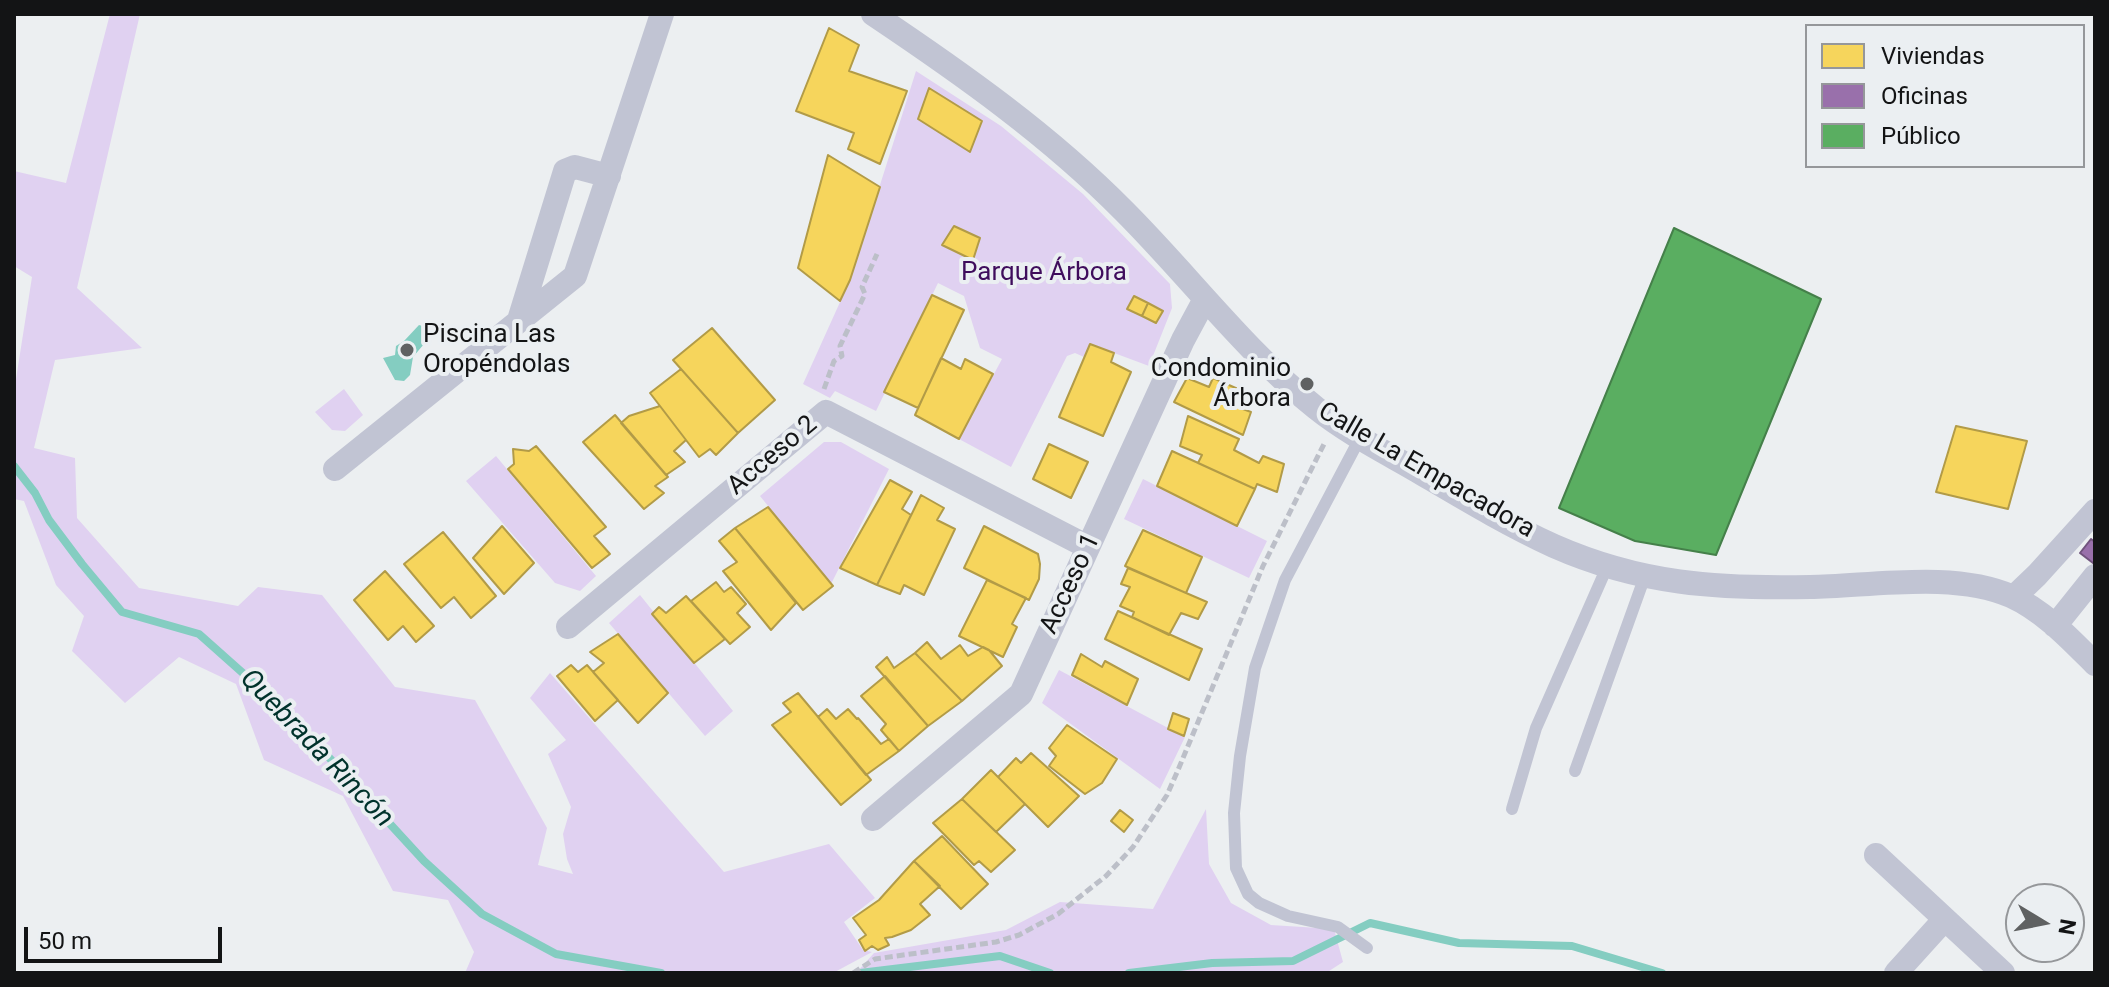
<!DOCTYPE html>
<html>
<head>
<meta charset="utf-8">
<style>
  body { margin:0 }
  #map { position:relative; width:2109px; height:987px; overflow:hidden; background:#eceff1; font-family:Roboto,sans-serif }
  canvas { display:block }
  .frame { position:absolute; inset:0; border:16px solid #131415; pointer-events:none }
  .legend { position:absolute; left:1805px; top:24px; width:280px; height:144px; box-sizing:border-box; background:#ebeff2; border:2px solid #95979a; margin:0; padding:10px 14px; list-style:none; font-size:24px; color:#131415 }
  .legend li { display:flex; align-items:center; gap:16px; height:40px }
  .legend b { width:40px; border:2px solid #95979a }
  .north { position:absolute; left:2005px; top:883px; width:80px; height:80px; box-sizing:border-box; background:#ebeff2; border:2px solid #95979a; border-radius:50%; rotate:100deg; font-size:22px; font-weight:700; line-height:32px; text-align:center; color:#131415 }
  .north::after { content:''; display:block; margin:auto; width:28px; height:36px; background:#5f6162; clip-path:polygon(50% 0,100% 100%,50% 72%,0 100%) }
  .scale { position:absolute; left:24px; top:927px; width:198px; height:36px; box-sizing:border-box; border:4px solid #131415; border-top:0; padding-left:10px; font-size:24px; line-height:28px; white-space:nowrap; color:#131415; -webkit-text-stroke:6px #ebeff2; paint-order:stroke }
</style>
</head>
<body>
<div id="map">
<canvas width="2109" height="987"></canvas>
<div class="frame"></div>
<ul class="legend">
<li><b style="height:22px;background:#f6d55c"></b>Viviendas</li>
<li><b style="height:22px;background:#9970ab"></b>Oficinas</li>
<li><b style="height:22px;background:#5aae61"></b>Público</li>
</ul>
<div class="north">N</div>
<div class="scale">50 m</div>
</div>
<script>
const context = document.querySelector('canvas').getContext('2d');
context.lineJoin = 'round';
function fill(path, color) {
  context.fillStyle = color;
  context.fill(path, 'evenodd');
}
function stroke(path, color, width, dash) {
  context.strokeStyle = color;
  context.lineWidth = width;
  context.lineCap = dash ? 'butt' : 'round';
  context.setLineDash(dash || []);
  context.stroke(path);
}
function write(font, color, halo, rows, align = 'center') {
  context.font = font + ' Roboto,sans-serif';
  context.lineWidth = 8;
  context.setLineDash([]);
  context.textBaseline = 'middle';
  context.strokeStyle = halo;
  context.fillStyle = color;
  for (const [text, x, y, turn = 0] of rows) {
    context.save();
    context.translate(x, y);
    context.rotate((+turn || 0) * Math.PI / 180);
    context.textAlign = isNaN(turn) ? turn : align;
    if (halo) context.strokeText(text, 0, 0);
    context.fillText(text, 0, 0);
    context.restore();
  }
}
fill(new Path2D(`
  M110 14H140L77 288 142 348 55 360 34 448 75 458 77 518 139 588 238 606 258 587 322 595 395 687 475 700 547 828 538 865 573 874 567 859 563 834 571 807 548 754 566 740 530 698 550 673 724 872 829 844 875 898 844 922 863 950 872 952 833 973H465L474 952 448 900 393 891 343 796 264 760 236 684 179 657 125 703 72 651 84 616 56 585 24 501 14 499V392L32 277 14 266V171L66 183Z
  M916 71 1001 126 1083 194 1170 284 1172 308 1149 366 1090 344 1084 357 1075 353 1067 356 1011 467 959 439 1002 359 980 348 964 296 938 283 876 411 835 391 830 398 803 384 850 280Z
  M344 389 363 415 345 431 332 430 315 412Z
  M824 442H841L889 469 831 584 760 496Z
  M496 456 596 576 580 591 555 583 466 481Z
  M1143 479 1267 541 1249 578 1124 519Z
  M640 595 733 711 705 736 609 623Z
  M1059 670 1185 737 1160 789 1042 703Z
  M1206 809 1209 864 1231 903 1271 925 1334 929 1343 962 1326 973H856L874 953 1006 930 1060 902 1153 909Z`), '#e0d1f1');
fill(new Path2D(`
  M419 325 426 327 427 335 424 339V344L413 357 410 375 404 381 395 380 383 358 395 355 396 346 404 341Z`), '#84cdc1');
const homes = new Path2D(`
  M829 28 859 45 849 71 907 91 880 164 848 149 854 133 796 111Z
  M929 88 982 121 970 152 918 119Z
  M828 155 880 187 850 280 840 301 798 268Z
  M954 226 980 238 973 260 942 245Z
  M932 295 964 310 918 408 884 392Z
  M1134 296 1148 303 1142 316 1127 309Z
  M1148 303 1163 311 1156 323 1142 316Z
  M712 328 775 400 738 433 673 360Z
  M1090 344 1114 353 1111 362 1131 372 1103 436 1059 417Z
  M941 358 961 369 965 359 993 374 959 439 915 415Z
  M681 369 738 433 716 455 710 449 699 457 650 393Z
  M1187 378 1209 387 1213 378 1238 389 1232 405 1251 412 1243 435 1174 402Z
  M660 406 686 440 674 451 685 462 666 475 621 423 629 416Z
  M615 415 668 477 655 486 664 493 644 509 583 442Z
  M1188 416 1239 439 1234 450 1259 463 1263 456 1284 464 1277 492 1257 484 1255 489 1198 463 1202 455 1180 446Z
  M1956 426 2027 441 2008 509 1936 492Z
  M1049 444 1088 462 1071 498 1033 479Z
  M536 446 606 527 594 536 610 554 592 568 508 469 514 464 513 449 529 451Z
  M1172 451 1255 489 1237 526 1157 486Z
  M890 480 912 492 902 509 911 515 877 585 840 568Z
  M921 495 944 508 937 520 955 529 924 595 904 585 900 594 877 585Z
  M768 507 833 586 803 610 735 528Z
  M502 526 534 563 504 594 473 558Z
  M984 526 1038 554 1040 564 1039 579 1029 600 964 568Z
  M735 528 796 603 771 630 723 571 737 562 719 541Z
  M1143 530 1202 557 1186 593 1125 566Z
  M443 532 496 596 471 618 454 597 441 608 404 564Z
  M1128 568 1207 602 1198 619 1181 613 1169 635 1132 617 1134 612 1120 606 1130 587 1121 584Z
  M385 571 434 626 416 642 403 626 388 640 354 600Z
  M987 580 1026 598 1012 624 1017 627 1003 657 959 636Z
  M716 582 724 592 731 587 746 604 737 613 750 627 730 644 691 601Z
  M686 596 725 639 694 663 652 614 659 607 666 613Z
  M1118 611 1202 649 1189 680 1105 639Z
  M618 634 668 693 638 723 593 672 604 663 590 652Z
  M927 642 941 659 960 645 968 656 983 647 989 650 1002 666 962 701 915 653Z
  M915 653 962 701 928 726 876 667 887 657 894 668Z
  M1081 654 1102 667 1105 661 1138 679 1127 705 1072 675Z
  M571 665 578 672 587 665 618 700 595 721 557 676Z
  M885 676 928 726 899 751 881 730 886 724 861 696Z
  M798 693 871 780 841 805 772 725 791 712 783 703Z
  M827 709 836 719 848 709 857 719 858 718 881 744 889 739 899 751 866 775 818 717Z
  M1173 713 1189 719 1184 736 1168 729Z
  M1067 725 1117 759 1102 783 1085 794 1049 766 1056 756 1049 748Z
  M1031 753 1079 796 1048 827 998 777 1016 758 1021 763Z
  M991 770 1025 804 996 832 962 799Z
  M962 799 1015 850 991 872 979 861 974 865 933 823Z
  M1120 810 1133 820 1124 832 1111 821Z
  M942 836 988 884 961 909 914 861Z
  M914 861 940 886 920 904 930 915 911 930 892 937 885 938 889 945 878 950 872 946 865 951 859 940 866 935 853 918 879 900Z`);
fill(homes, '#f6d55c');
stroke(homes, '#b29b47', 2);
const offices = new Path2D(`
  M2091 539 2095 542V561L2093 563 2080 553Z`);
fill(offices, '#9970ab');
stroke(offices, '#71547e', 2);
const public = new Path2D(`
  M1674 228 1821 299 1716 555 1635 541 1559 508Z`);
fill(public, '#5aae61');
stroke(public, '#45804a', 2);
stroke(new Path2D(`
  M14 466 35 493 49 520 82 564 122 612 199 634 290 715 424 861 482 914 556 954 661 973
  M860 973 1000 956 1050 973
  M1129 973 1212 963 1293 961 1370 923 1459 943 1572 946 1662 973`), '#84cdc1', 8);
stroke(new Path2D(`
  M824 389 834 361 842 356 840 346 865 294 862 287 877 254
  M853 973 875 959 996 942 1019 935 1058 914 1106 876 1133 847 1167 795 1178 770 1263 566 1325 442`), '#bcbfc8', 5, [8, 4]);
stroke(new Path2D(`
  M1360 438 1285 580 1255 668 1240 756 1234 813 1236 868 1248 894 1259 903 1288 916 1338 927 1367 948
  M1575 771 1645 576
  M1512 809 1536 728 1607 567`), '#c1c4d3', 12);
stroke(new Path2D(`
  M873 14C961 73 1049 135 1124 211 1189 276 1244 350 1316 408 1346 432 1381 450 1414 469 1460 496 1506 524 1554 546 1640 584 1717 589 1810 587 1871 586 1954 571 2011 596 2044 611 2070 639 2095 664
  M519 320 565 171 575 167 609 176
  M335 469 575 276 662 14
  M2014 597 2037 575 2095 511
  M2055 626 2095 576
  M568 627 826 412 1088 547
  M873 819 1021 694 1183 340 1205 299
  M1876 855 2003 973
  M1896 973 1944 920`), '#c1c4d3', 24);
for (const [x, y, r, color] of [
  [407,350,8,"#5f6162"],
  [1307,384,8,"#5f6162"]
]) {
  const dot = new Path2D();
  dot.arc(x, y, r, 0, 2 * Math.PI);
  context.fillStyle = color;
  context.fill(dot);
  stroke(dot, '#ebeff2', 3);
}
write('26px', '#3f0d5c', '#ebeff2', [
  ["Parque Árbora",1044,273]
]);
write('26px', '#131415', '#ebeff2', [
  ["Piscina Las",423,335],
  ["Oropéndolas",423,365],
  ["Condominio",1291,369,"right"],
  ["Árbora",1291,399,"right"]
], 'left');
write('26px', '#131415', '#ebeff2', [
  ["Acceso 2",773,456,-40],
  ["Calle La Empacadora",1426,471,30],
  ["Acceso 1",1071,584,-65]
]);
write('italic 28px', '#00322b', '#ebeff2', [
  ["Quebrada Rincón",316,749,46]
]);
</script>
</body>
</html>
